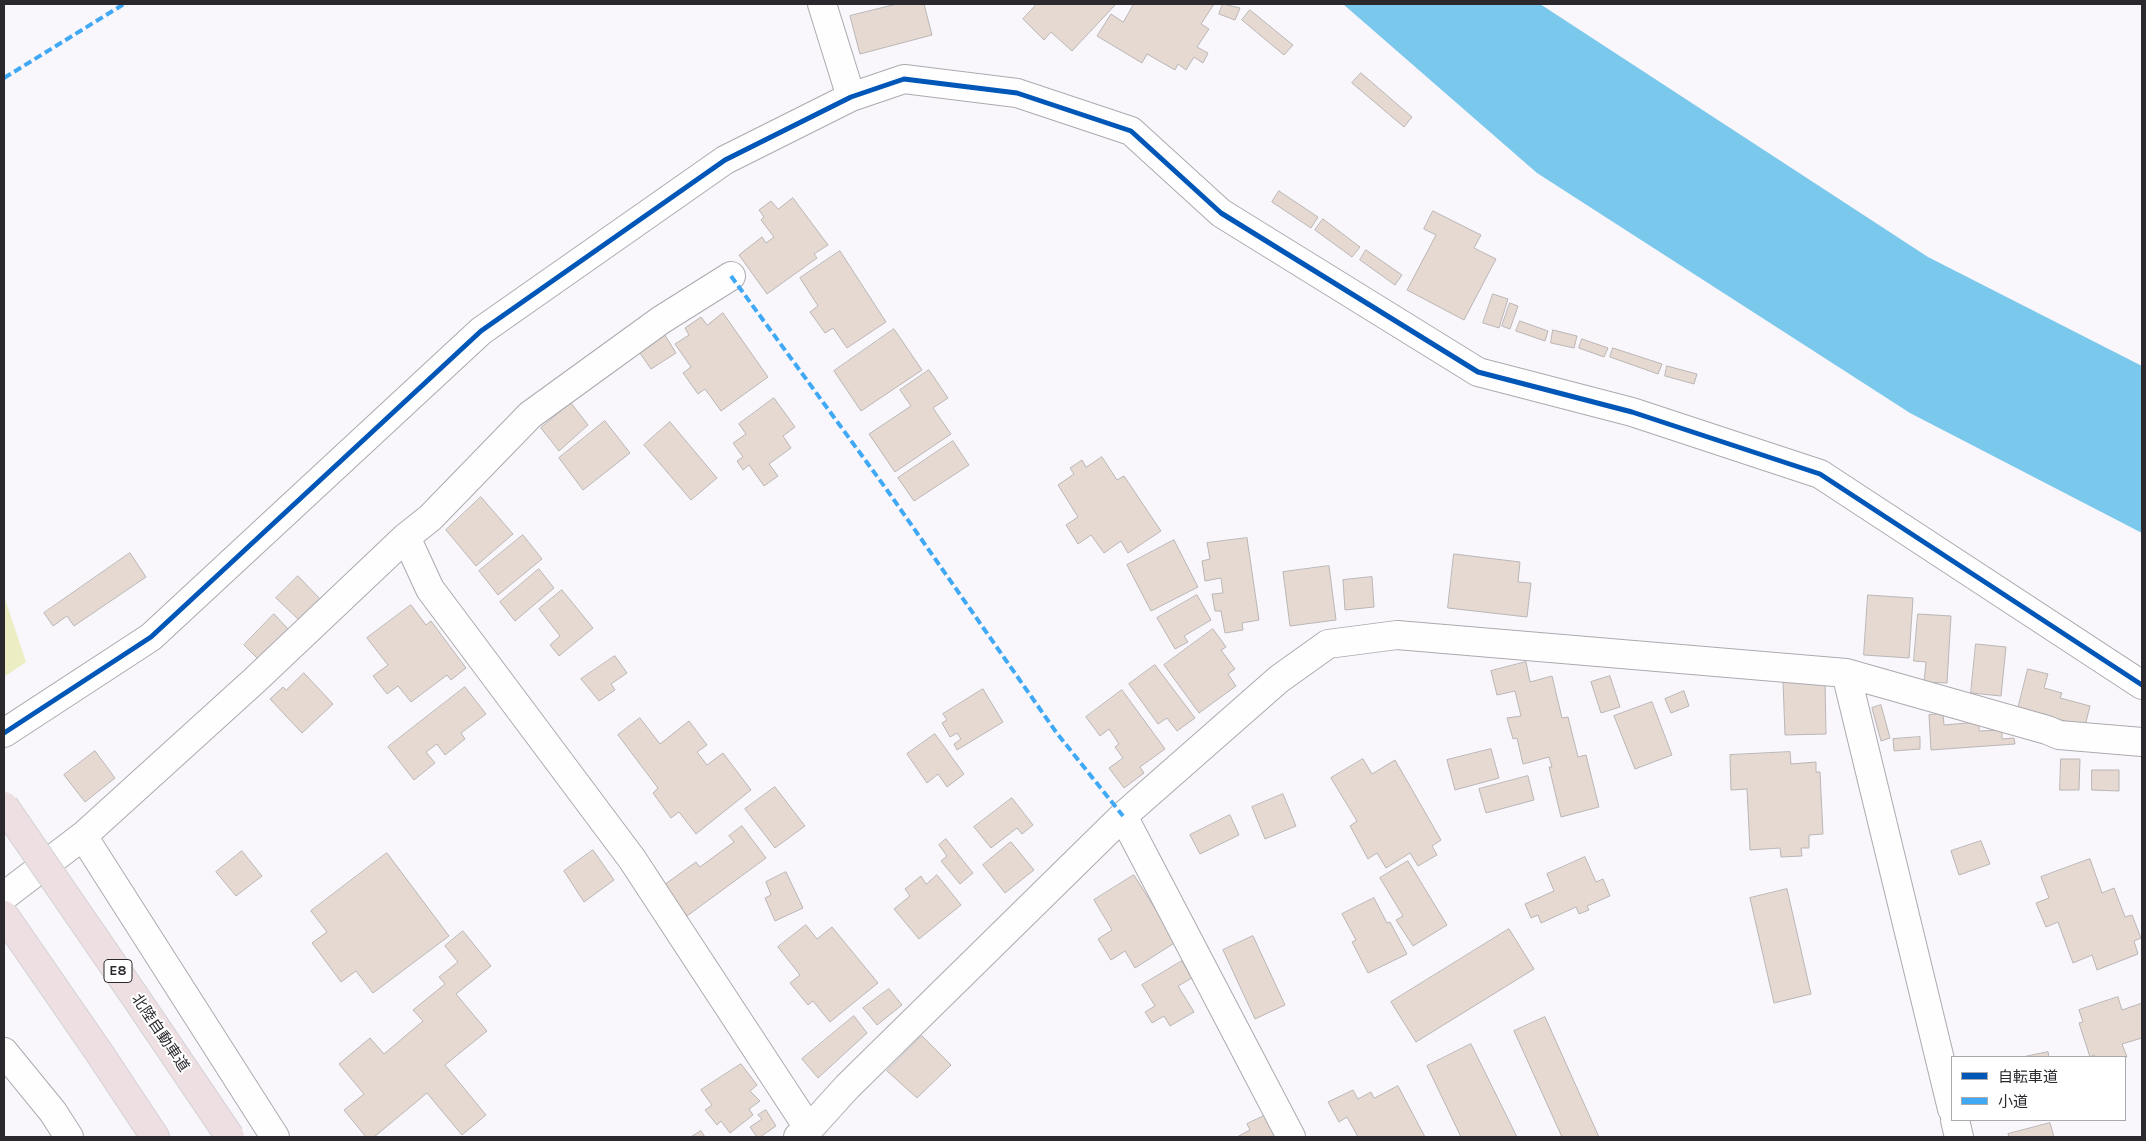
<!DOCTYPE html>
<html>
<head>
<meta charset="utf-8">
<style>
  body { margin:0 }
  #map { position:relative; width:2146px; height:1141px; overflow:hidden; background:#f9f6fc; font-family:Karla,"Noto Sans JP",sans-serif }
  canvas { display:block }
  .frame { position:absolute; inset:0; border:5px solid #2b282e; pointer-events:none }
  .legend { position:absolute; left:1951px; top:1056px; width:175px; height:65px; box-sizing:border-box; background:#fff; border:1px solid #aaa9ab; margin:0; padding:6px 9px; list-style:none; font-size:15px; color:#2b282e }
  .legend li { display:flex; align-items:center; gap:10px; height:25px }
  .legend b { width:25px; border:1px solid #aaa9ab }
</style>
</head>
<body>
<div id="map">
<canvas width="2146" height="1141"></canvas>
<div class="frame"></div>
<ul class="legend">
<li><b style="height:6px;background:#0057b8"></b>自転車道</li>
<li><b style="height:6px;background:#3fa9f5"></b>小道</li>
</ul>
</div>
<script>
const context = document.querySelector('canvas').getContext('2d');
context.lineJoin = 'round';
function fill(path, color) {
  context.fillStyle = color;
  context.fill(path, 'evenodd');
}
function stroke(path, color, width, dash) {
  context.strokeStyle = color;
  context.lineWidth = width;
  context.lineCap = dash ? 'butt' : 'round';
  context.setLineDash(dash || []);
  context.stroke(path);
}
function write(font, color, halo, rows, align = 'center') {
  context.font = font + ' Karla,"Noto Sans JP",sans-serif';
  context.lineWidth = 4;
  context.setLineDash([]);
  context.textBaseline = 'middle';
  context.strokeStyle = halo;
  context.fillStyle = color;
  for (const [text, x, y, turn = 0] of rows) {
    context.save();
    context.translate(x, y);
    context.rotate((+turn || 0) * Math.PI / 180);
    context.textAlign = isNaN(turn) ? turn : align;
    if (halo) context.strokeText(text, 0, 0);
    context.fillText(text, 0, 0);
    context.restore();
  }
}
fill(new Path2D(`
  M4 596 26 662 4 677Z`), '#ededc3');
fill(new Path2D(`
  M1343 4H1540L1928 257 2142 366V533L1910 413 1537 173Z`), '#7ac8ec');
const building = new Path2D(`
  M897 4H924L932 35 860 54 850 16Z
  M1037 4H1116L1072 51 1051 32 1044 40 1023 19Z
  M1134 4H1214L1201 24 1209 29 1197 47 1208 53 1203 63 1194 57 1186 70 1178 64 1175 70 1147 54 1142 63 1097 36 1111 14 1123 22Z
  M1223 4 1240 8 1235 20 1219 14Z
  M1250 10 1293 45 1284 55 1242 20Z
  M1361 73 1412 117 1404 127 1352 83Z
  M1279 191 1318 217 1311 228 1272 202Z
  M793 198 828 245 814 254 817 258 767 294 739 255 762 237 766 243 774 237 761 220 764 217 759 210 771 201 778 209Z
  M1433 211 1481 235 1474 248 1496 259 1464 320 1407 290 1436 235 1424 229Z
  M1323 219 1360 247 1352 257 1315 230Z
  M1366 250 1402 275 1395 285 1360 260Z
  M840 251 886 322 847 348 833 328 825 333 810 312 818 306 800 278Z
  M1493 294 1508 299 1499 328 1483 323Z
  M1510 303 1518 306 1510 329 1502 326Z
  M723 313 768 377 721 411 705 389 698 394 683 373 691 367 675 344 689 335 685 328 701 317 707 325Z
  M1520 321 1548 331 1545 341 1516 331Z
  M894 329 922 370 861 411 834 371Z
  M1553 330 1577 336 1574 348 1551 343Z
  M663 332 676 353 651 369 637 349Z
  M1582 339 1608 348 1604 357 1579 348Z
  M1613 348 1662 364 1658 374 1610 357Z
  M1667 366 1697 374 1694 384 1665 376Z
  M929 370 948 398 933 408 951 434 895 472 869 434 911 406 900 390Z
  M774 398 795 427 783 436 791 448 769 464 778 476 764 486 749 465 743 470 737 461 743 457 733 443 746 434 739 424Z
  M571 403 588 425 559 451 541 428Z
  M605 421 630 453 583 490 559 458Z
  M670 422 717 478 691 500 644 445Z
  M953 441 969 465 914 501 898 478Z
  M1102 457 1117 480 1124 476 1161 531 1128 553 1121 541 1104 553 1091 535 1078 544 1066 525 1078 517 1058 485 1074 474 1070 468 1082 460 1086 467Z
  M481 497 513 534 476 566 446 530Z
  M523 535 542 559 498 595 479 571Z
  M1247 538 1259 620 1242 623 1243 630 1225 633 1221 611H1215L1212 594 1223 593 1221 578 1205 581 1202 561 1210 559 1207 543Z
  M1174 540 1198 587 1151 611 1127 565Z
  M130 553 146 577 74 626 67 616 53 626 44 613Z
  M1454 554 1520 562 1518 582 1531 583 1527 617 1448 608Z
  M1329 566 1336 620 1290 626 1283 572Z
  M539 569 554 588 515 621 500 602Z
  M298 576 320 599 299 620 276 598Z
  M1372 577 1374 607 1345 610 1343 580Z
  M562 590 593 628 559 656 550 645 560 636 539 609Z
  M1197 595 1211 620 1184 636 1188 642 1175 649 1157 618Z
  M1868 595 1913 598 1909 658 1864 655Z
  M411 605 426 625 431 621 466 668 451 680 447 675 411 702 398 686 387 694 373 676 388 665 367 638Z
  M274 614 289 630 259 660 244 645Z
  M1918 614 1951 616 1947 683 1924 682 1926 662 1914 661Z
  M1213 629 1226 647 1221 650 1235 669 1228 674 1236 686 1199 713 1164 665Z
  M1976 644 2006 647 2001 696 1971 693Z
  M615 656 627 673 611 684 615 690 599 701 581 679Z
  M1526 662 1530 682 1552 676 1562 718 1568 717 1578 757 1586 755 1599 807 1561 817 1549 767H1552L1549 757 1523 764 1517 738 1513 739 1507 718 1521 716 1515 691 1497 695 1491 671Z
  M1155 665 1195 718 1177 731 1167 718 1158 724 1129 684Z
  M2028 669 2048 674 2044 688 2062 693 2060 698 2090 706 2085 726 2018 709Z
  M304 673 333 704 302 733 270 699 283 687 286 690Z
  M1610 676 1620 707 1601 713 1591 682Z
  M1825 680 1826 734 1785 735 1783 681Z
  M465 687 486 714 461 733 465 739 445 755 437 744 426 752 435 763 414 780 388 747Z
  M983 689 1003 722 957 750 954 744 961 739 957 733 950 737 942 723 947 720 943 714Z
  M1122 690 1165 749 1140 767 1144 773 1124 788 1109 768 1123 758 1115 747 1119 744 1109 729 1100 736 1086 717Z
  M1684 691 1689 706 1671 713 1665 699Z
  M1652 702 1672 755 1635 769 1614 716Z
  M1881 705 1890 738 1881 741 1872 708Z
  M1943 714 1944 725 1979 722V731L2002 730V739L2014 738 2015 744 1931 750 1929 715Z
  M640 718 660 744 689 721 707 745 697 752 707 765 723 753 751 790 696 834 679 812 671 818 653 793 658 788 618 735Z
  M935 734 964 774 947 787 938 774 927 783 907 754Z
  M1920 737V749L1894 751 1893 739Z
  M1491 749 1499 778 1455 790 1447 760Z
  M95 751 115 778 85 802 64 775Z
  M1790 752 1791 764 1816 762V772H1820L1823 834 1809 835V848H1801L1802 856 1781 857 1780 848 1750 850 1747 789 1731 790 1730 755Z
  M1363 759 1372 774 1395 760 1441 840 1432 846 1437 855 1418 866 1410 853 1386 868 1377 853 1368 859 1350 826 1357 821 1331 778Z
  M2061 759H2080L2079 790H2060Z
  M2092 770H2119V791L2092 790Z
  M1528 776 1534 800 1486 813 1479 789Z
  M775 787 805 826 775 848 745 809Z
  M1283 794 1296 826 1265 839 1252 807Z
  M1012 798 1033 825 1022 834 1017 828 991 848 974 827Z
  M1230 815 1239 835 1200 854 1190 835Z
  M742 826 766 858 687 916 664 885 696 862 700 867 734 842 729 836Z
  M946 839 973 873 960 884 941 861 947 856 939 845Z
  M1981 841 1990 864 1959 875 1951 851Z
  M1011 842 1034 870 1005 893 983 865Z
  M593 850 614 880 584 902 564 871Z
  M242 851 262 876 236 896 216 872Z
  M387 853 449 936 373 993 356 971 341 982 312 943 327 932 311 911Z
  M1585 857 1596 882 1603 879 1610 896 1587 906 1589 910 1579 914 1576 907 1541 923 1538 915 1531 918 1525 904 1554 891 1547 874Z
  M2090 859 2102 893 2114 888 2125 917 2132 915 2141 938 2134 941 2138 954 2097 970 2092 955 2073 963 2058 922 2046 927 2036 903 2049 898 2041 877Z
  M1408 861 1447 925 1413 946 1396 920 1403 916 1380 878Z
  M786 872 803 908 775 921 765 898 771 895 766 882Z
  M937 875 961 905 919 939 894 909 910 896 905 889 921 876 926 884Z
  M1134 875 1176 942 1135 968 1125 951 1111 960 1098 939 1112 930 1094 900Z
  M1787 889 1811 994 1774 1003 1750 898Z
  M1374 898 1387 923 1390 922 1407 954 1368 973 1352 942 1356 940 1342 914Z
  M806 925 817 939 832 927 878 983 830 1022 813 1001 808 1005 790 983 800 975 778 947Z
  M1509 929 1534 969 1416 1042 1391 1002Z
  M463 931 491 966 456 994 487 1031 445 1065 486 1115 462 1135 427 1093 374 1137H366L344 1110 364 1094 339 1064 370 1038 384 1054 423 1021 413 1010 445 984 439 977 458 962 445 946Z
  M1253 936 1285 1005 1255 1019 1223 950Z
  M1182 961 1192 978 1178 986 1194 1012 1170 1026 1164 1016 1152 1023 1145 1012 1155 1006 1142 985Z
  M889 989 902 1005 877 1025 863 1008Z
  M2118 997 2122 1010 2142 1003V1038L2122 1044 2127 1057H2095L2094 1055 2090 1057 2079 1023 2083 1022 2079 1010Z
  M854 1016 867 1033 818 1078 802 1059Z
  M1545 1017 1599 1137H1562L1514 1031Z
  M922 1036 951 1065 917 1098 887 1071Z
  M1471 1044 1517 1137H1461L1427 1066Z
  M2048 1052 2049 1057H2023Z
  M741 1064 757 1085 750 1091 760 1101 749 1109 753 1115 730 1133 721 1121 717 1125 705 1110 712 1105 701 1090Z
  M1398 1086 1425 1137H1358L1347 1117 1339 1122 1328 1102 1353 1090 1358 1099 1371 1092 1374 1098Z
  M766 1110 776 1126 760 1137H757L750 1127 762 1119 758 1115Z
  M1266 1115 1276 1137H1237L1250 1130 1247 1124Z
  M2050 1123 2054 1137H2009L2008 1134Z
  M701 1131 705 1137H691Z`);
fill(building, '#e5d9d1');
stroke(building, '#bab6b6', 1);
const minor = new Path2D(`
  M822 4 851 97
  M406 537 430 589 632 859 809 1129
  M1846 673 1952 1109
  M4 733 151 637 481 331 725 160 851 97 904 79 1017 93 1131 131 1221 213 1478 372 1632 412 1820 474 2142 685
  M1123 816 1291 1137
  M83 836 275 1137
  M4 896 83 836 255 680 406 537 430 518 530 415 661 320 731 276
  M4 1052 53 1112 69 1137
  M1955 1120 1959 1137
  M798 1137 809 1129 847 1087 1123 816 1279 679 1328 644 1397 635 1846 673 2047 730 2059 735 2142 742`);
const motorway = new Path2D(`
  M4 915 98 1051 155 1137`);
stroke(minor, '#acaaaf', 30);
stroke(motorway, '#d2d1d4', 30);
stroke(minor, '#fefeff', 28);
stroke(motorway, '#eee0e2', 28);
const motorwayBridge = new Path2D(`
  M4 806 138 1001 230 1137`);
stroke(motorwayBridge, '#d2d1d4', 30, []);
stroke(motorwayBridge, '#eee0e2', 28);
stroke(new Path2D(`
  M4 78 124 4
  M731 276 887 490 1056 732 1123 816`), '#3fa9f5', 4, [8, 4]);
stroke(new Path2D(`
  M4 733 151 637 481 331 725 160 851 97 904 79 1017 93 1131 131 1221 213 1478 372 1632 412 1820 474 2142 685`), '#0057b8', 5);
for (const [x, y, w] of [
  [118,971,28]
]) {
  const box = new Path2D();
  box.roundRect(x - w / 2, y - 11.5, w, 23, 4);
  context.fillStyle = '#fff';
  context.fill(box);
  stroke(box, '#2b282e', 1);
}
write('bold 14px', '#2b282e', null, [
  ["E8",118,971]
]);
write('15px', '#2b282e', '#fff', [
  ["北陸自動車道",160,1033,56]
]);
</script>
</body>
</html>
